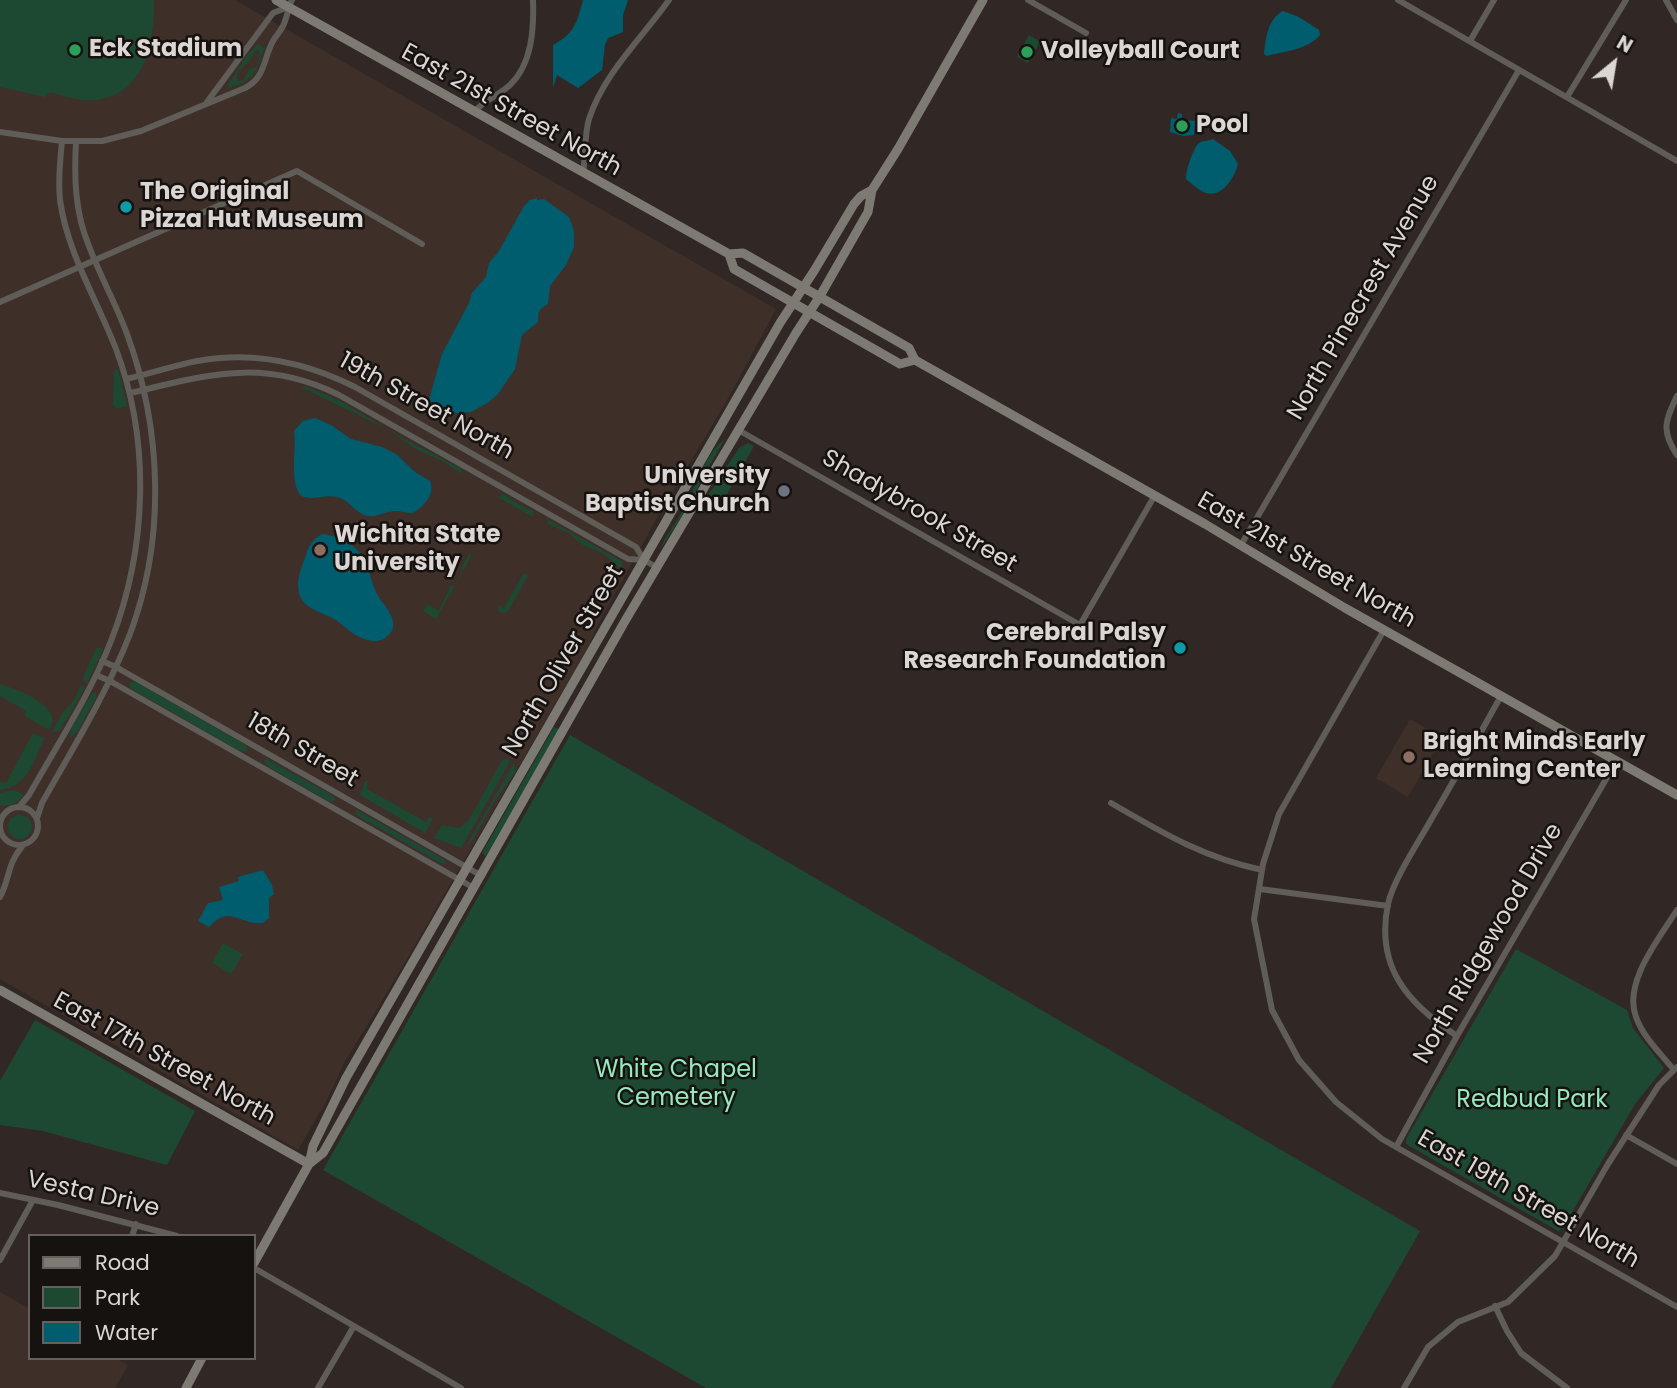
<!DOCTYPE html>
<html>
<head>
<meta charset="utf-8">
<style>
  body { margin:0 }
  #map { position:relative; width:1677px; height:1388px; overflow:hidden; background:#312825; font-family:Poppins,sans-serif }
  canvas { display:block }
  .legend { position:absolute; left:28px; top:1234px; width:228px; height:126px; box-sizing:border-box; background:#161210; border:2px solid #65605e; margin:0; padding:9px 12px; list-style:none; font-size:21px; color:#dbd5d3 }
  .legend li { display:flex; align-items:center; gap:14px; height:35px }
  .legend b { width:35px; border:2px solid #65605e }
  .north { position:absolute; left:1579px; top:28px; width:70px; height:70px; -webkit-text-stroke:5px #161210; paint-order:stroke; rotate:30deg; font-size:19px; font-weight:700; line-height:28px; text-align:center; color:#dbd5d3 }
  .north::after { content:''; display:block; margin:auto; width:24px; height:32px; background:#dbd5d3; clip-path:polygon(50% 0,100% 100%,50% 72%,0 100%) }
</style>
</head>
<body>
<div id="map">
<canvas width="1677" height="1388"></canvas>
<ul class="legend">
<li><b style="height:9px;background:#7d7a73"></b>Road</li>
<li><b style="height:19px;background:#1d4932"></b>Park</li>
<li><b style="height:19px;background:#005d6e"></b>Water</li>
</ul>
<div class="north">N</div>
</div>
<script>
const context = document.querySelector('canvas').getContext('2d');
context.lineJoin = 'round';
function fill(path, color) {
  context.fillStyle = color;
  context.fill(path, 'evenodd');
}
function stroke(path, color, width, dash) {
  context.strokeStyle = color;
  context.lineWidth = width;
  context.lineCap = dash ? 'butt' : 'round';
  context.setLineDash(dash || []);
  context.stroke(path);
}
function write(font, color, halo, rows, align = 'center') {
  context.font = font + ' Poppins,sans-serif';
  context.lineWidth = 5;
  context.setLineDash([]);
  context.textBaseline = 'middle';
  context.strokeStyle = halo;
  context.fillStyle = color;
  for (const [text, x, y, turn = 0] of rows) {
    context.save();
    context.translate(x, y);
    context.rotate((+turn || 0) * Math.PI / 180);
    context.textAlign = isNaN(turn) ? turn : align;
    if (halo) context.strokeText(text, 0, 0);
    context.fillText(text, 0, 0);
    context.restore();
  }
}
fill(new Path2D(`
  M0 0H235L776 309 730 395 656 520 596 628 589 646 397 976 344 1063 327 1100 298 1150 0 979Z
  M1410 719 1442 737 1408 797 1376 778Z
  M0 1292 30 1309V1358H116L128 1365 115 1388H0Z`), '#3e2f29');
fill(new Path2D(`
  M0 0H154C155 41 144 98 93 100 78 101 64 96 50 92L45 97 0 87Z
  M1029 35 1040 42 1028 63 1017 57Z
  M258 44 264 48C256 72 255 80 229 88L228 85 245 58ZM257 49 260 52 257 66 249 70 243 81H237V73L250 60Z
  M118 369 127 406 117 409 113 405 114 371Z
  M305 386 342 402 399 436 461 469 462 474 444 462 416 449 385 428 301 387Z
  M725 439 701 480 694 497 661 548C665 536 676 523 683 510 696 488 704 454 725 439Z
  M748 443 754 446 720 507 709 501V494L739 448Z
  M502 493 518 504 533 511V517L499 498Z
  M549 520 623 562 620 568 604 554 583 545 570 534 546 523Z
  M471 551 470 559 436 619 423 611 427 604 439 611 451 585 454 586 463 570 461 568Z
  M524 573 528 576 508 611 504 613 499 612 498 605 504 608Z
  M97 647 103 649 87 683 82 680Z
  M134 681 242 743 248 749 246 752 238 750 130 688 129 683Z
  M0 684C17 690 49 700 53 720L49 730 25 716 26 711 0 696Z
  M81 685 85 687 66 721 63 723 60 731 52 732 61 715 75 699Z
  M93 692 96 693V698L77 732 70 738 71 729Z
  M554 727 559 729 486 856 482 853Z
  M33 733 44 738C34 761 28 786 0 790V781L6 783Z
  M570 735 1420 1231 1331 1388H706L323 1170Z
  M266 759 330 794 335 798 333 802 328 801 269 767 264 761Z
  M506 759 510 761 461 848 434 838 442 825 459 828 469 820 502 760Z
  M514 763 516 771 496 799 470 844 468 843Z
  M368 781 367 789 426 822 430 817 433 818 425 833 360 795 365 782Z
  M15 790 24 795C17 803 10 807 0 805V793Z
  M357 810 445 860 446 863 442 864 358 816 355 813Z
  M8 827a12 12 0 1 1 24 0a12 12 0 1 1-24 0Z
  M223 943 243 954 231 974 212 963Z
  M1516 949 1627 1010 1633 1028 1664 1068 1635 1104 1563 1228 1558 1231 1406 1144V1139Z
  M35 1020 195 1111 167 1165 43 1131 0 1125V1081Z`), '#1d4932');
fill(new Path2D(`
  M583 0H628L623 15V32L608 38 605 45 602 70 578 88 557 75 553 88V45C574 34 577 23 583 0Z
  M1283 11 1299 17 1319 30 1320 35C1307 50 1285 51 1267 56L1264 54C1266 37 1268 19 1283 11Z
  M1178 113 1182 114V120L1195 121 1194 135 1183 136 1170 132 1171 118 1177 119Z
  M1213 139 1230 151 1238 164C1235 177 1222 198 1206 193 1199 191 1191 183 1186 179 1186 169 1192 153 1197 145 1199 141 1208 141 1213 139Z
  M537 198V200L544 199 569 217 574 231V247L566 265 550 286 548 304C539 309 538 311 538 322L522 335 515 369 498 394 489 402 471 412 445 414 429 400 442 354 469 303 472 293 486 277 489 263 499 251 524 206 530 200Z
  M315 418 331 425 351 439 382 447 396 454 415 472 430 481C436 494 423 508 412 513 406 513 401 511 396 511 383 511 372 522 359 512 351 507 347 499 337 497 323 494 312 502 300 495 289 477 297 452 294 431L303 421Z
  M323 534C335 535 352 543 360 553 369 563 370 580 376 592 382 605 406 624 385 638 379 642 372 642 365 639 353 636 344 625 334 619 323 613 309 610 302 600 294 587 300 571 305 558 308 548 312 538 323 534Z
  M263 870 272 885 274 894 269 898V918L263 923C240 925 229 904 209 927L198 921 208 903 223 900 219 887 239 881 238 877Z`), '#005d6e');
stroke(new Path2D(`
  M1028 0 1086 33
  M1398 0 1677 161
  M1666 0 1677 20
  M1470 41 1494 0
  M1567 97 1626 0
  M207 102 273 13 288 7
  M474 112C484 100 498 96 510 85 532 64 534 29 533 0
  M0 132 62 141H102L141 131 245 88C266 77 263 59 273 41 277 34 283 29 285 21 288 14 288 7 292 0
  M583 173C586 155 584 136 589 119 604 73 642 38 669 0
  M0 302 297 171 422 244
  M126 379C157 372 189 360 220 358 268 354 313 366 355 387L636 547 644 560 658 568
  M130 393C208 375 262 357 339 395L628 559 644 560
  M1677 396C1665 421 1661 431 1677 455
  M740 431 1080 625 1155 495
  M1241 545 1519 70
  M1384 630 1279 814 1263 864 1254 919 1272 1010 1299 1060 1336 1102 1382 1139 1677 1307
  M102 661 116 667 482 876
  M96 675 110 681 474 888
  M1111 803C1163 833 1202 857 1262 870
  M0 826a19 19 0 1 1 38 0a19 19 0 1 1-38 0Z
  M19 807 29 795C57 745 90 695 111 641 147 549 151 442 116 349 97 300 67 252 60 200 58 181 60 160 62 141
  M37 818 42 803C73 748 107 693 130 634 166 539 162 429 127 334 116 304 100 276 89 246 75 213 74 178 76 142
  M1260 889 1388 906
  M0 897C11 876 6 866 23 845
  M1457 1036C1408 1004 1375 967 1388 904 1393 880 1420 840 1432 818 1456 777 1478 737 1501 696
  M1674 1070C1661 1054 1643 1037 1636 1017 1623 982 1659 939 1677 910
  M1626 1135 1677 1164
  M1396 1147 1457 1036 1616 762
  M0 1193 58 1205 177 1236
  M132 1236 136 1224
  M0 1260 33 1200
  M254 1268 461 1388
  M1495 1306 1507 1331 1521 1353 1567 1388
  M318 1388 354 1326
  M1404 1388 1428 1347 1458 1322 1508 1302 1555 1256 1608 1164 1659 1085 1677 1067`), '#605d59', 6);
stroke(new Path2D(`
  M276 0 729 254 743 253 909 348 915 360 1205 524 1345 608 1677 795
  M729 254 734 269 900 364 915 360
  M0 990 309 1164
  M309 1164 323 1153 625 621 796 333 820 296 868 212 872 190 898 149 983 0
  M254 1263 309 1164 313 1146 346 1078 780 323 814 271 854 204 861 196 872 190
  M186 1388 202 1358`), '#7d7a73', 9);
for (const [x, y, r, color] of [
  [75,50,7,"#2e9e5b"],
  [1027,52,7,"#2e9e5b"],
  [1182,126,7,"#2e9e5b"],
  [126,207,7,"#0f9aa8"],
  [784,491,7,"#6b7280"],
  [320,550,7,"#8d6e63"],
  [1180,648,7,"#0f9aa8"],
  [1409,757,7,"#8d6e63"]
]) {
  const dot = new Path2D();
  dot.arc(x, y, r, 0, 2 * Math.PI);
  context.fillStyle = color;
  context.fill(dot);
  stroke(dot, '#161210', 2.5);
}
write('bold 24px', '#dbd5d3', '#161210', [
  ["Eck Stadium",89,50],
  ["Volleyball Court",1041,52],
  ["Pool",1196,126],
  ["The Original",140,193],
  ["Pizza Hut Museum",140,221],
  ["University",770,477,"right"],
  ["Baptist Church",770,505,"right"],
  ["Wichita State",334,536],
  ["University",334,564],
  ["Cerebral Palsy",1166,634,"right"],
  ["Research Foundation",1166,662,"right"],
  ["Bright Minds Early",1423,743],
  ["Learning Center",1423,771]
], 'left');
write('24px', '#dbd5d3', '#161210', [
  ["East 21st Street North",511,111,29],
  ["North Pinecrest Avenue",1364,298,-60],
  ["19th Street North",426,407,29],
  ["Shadybrook Street",919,512,30],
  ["East 21st Street North",1306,561,30],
  ["North Oliver Street",564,661,-60],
  ["18th Street",302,751,30],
  ["North Ridgewood Drive",1489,944,-60],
  ["East 17th Street North",164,1060,29],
  ["Vesta Drive",93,1195,13],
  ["East 19th Street North",1528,1200,30]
]);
write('24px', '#94eaba', '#161210', [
  ["White Chapel",676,1071],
  ["Cemetery",676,1099],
  ["Redbud Park",1532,1101]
]);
</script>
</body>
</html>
